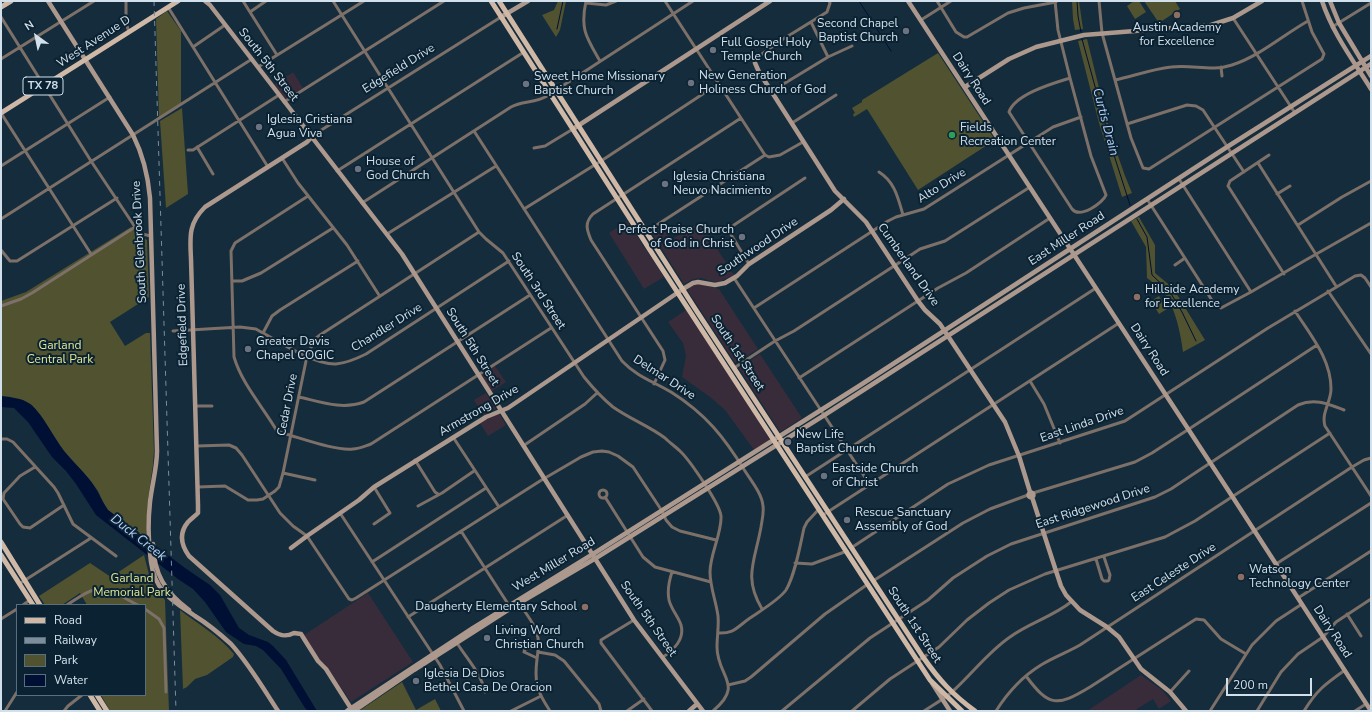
<!DOCTYPE html>
<html>
<head>
<meta charset="utf-8">
<style>
  body { margin:0 }
  #map { position:relative; width:1372px; height:712px; overflow:hidden; background:#142c3c; font-family:"Nunito Sans",sans-serif }
  canvas { display:block }
  .frame { position:absolute; inset:0; border:2px solid #d2e0eb; pointer-events:none }
  .legend { position:absolute; left:16px; top:604px; width:130px; height:92px; box-sizing:border-box; background:#0a2232; border:1px solid #5a6e7c; margin:0; padding:5px 7px; list-style:none; font-size:12px; color:#d2e0eb }
  .legend li { display:flex; align-items:center; gap:8px; height:20px }
  .legend b { width:20px; border:1px solid #5a6e7c }
  .north { position:absolute; left:16px; top:16px; width:40px; height:40px; -webkit-text-stroke:3px #0a2232; paint-order:stroke; rotate:327deg; font-size:11px; font-weight:700; line-height:16px; text-align:center; color:#d2e0eb }
  .north::after { content:''; display:block; margin:auto; width:14px; height:18px; background:#d2e0eb; clip-path:polygon(50% 0,100% 100%,50% 72%,0 100%) }
  .scale { position:absolute; left:1226px; top:678px; width:86px; height:18px; box-sizing:border-box; border:2px solid #d2e0eb; border-top:0; padding-left:5px; font-size:12px; line-height:14px; white-space:nowrap; color:#d2e0eb; -webkit-text-stroke:3px #0a2232; paint-order:stroke }
</style>
</head>
<body>
<div id="map">
<canvas width="1372" height="712"></canvas>
<div class="frame"></div>
<ul class="legend">
<li><b style="height:5px;background:#d0b8a7"></b>Road</li>
<li><b style="height:5px;background:#7c8e9c"></b>Railway</li>
<li><b style="height:11px;background:#505230"></b>Park</li>
<li><b style="height:11px;background:#001034"></b>Water</li>
</ul>
<div class="north">N</div>
<div class="scale">200 m</div>
</div>
<script>
const context = document.querySelector('canvas').getContext('2d');
context.lineJoin = 'round';
function fill(path, color) {
  context.fillStyle = color;
  context.fill(path, 'evenodd');
}
function stroke(path, color, width, dash) {
  context.strokeStyle = color;
  context.lineWidth = width;
  context.lineCap = dash ? 'butt' : 'round';
  context.setLineDash(dash || []);
  context.stroke(path);
}
function write(font, color, halo, rows, align = 'center') {
  context.font = font + ' "Nunito Sans",sans-serif';
  context.lineWidth = 4;
  context.setLineDash([]);
  context.textBaseline = 'middle';
  context.strokeStyle = halo;
  context.fillStyle = color;
  for (const [text, x, y, turn = 0] of rows) {
    context.save();
    context.translate(x, y);
    context.rotate((+turn || 0) * Math.PI / 180);
    context.textAlign = isNaN(turn) ? turn : align;
    if (halo) context.strokeText(text, 0, 0);
    context.fillText(text, 0, 0);
    context.restore();
  }
}
fill(new Path2D(`
  M293 72 303 88 285 99 274 85Z
  M627 221 664 277 644 289 609 233Z
  M700 222 734 275 721 281 715 282 701 278 693 279 684 284 651 232 661 225 671 240Z
  M701 284 719 289 758 349 735 363 688 291 689 288 694 285Z
  M686 310 737 387 769 438V441L754 450 725 410 710 397 682 377 686 356 683 343 668 322Z
  M760 354 802 418 780 432 739 368Z
  M495 366 506 382 491 392 480 375Z
  M486 393 496 409 484 416 474 400Z
  M498 412 506 425 488 436 480 423Z
  M368 593 413 662 351 702 325 664 319 660 304 635Z
  M1141 675 1162 690 1171 701 1159 709 1153 699 1134 711H1087Z`), '#382c3a');
fill(new Path2D(`
  M558 1H566L560 30 556 37 542 15 554 10Z
  M1072 1H1079L1083 29 1075 30 1073 19Z
  M1134 1H1139L1146 12 1135 19 1127 6Z
  M1144 1H1175L1180 9 1159 23Z
  M167 11 181 31V103L159 118 156 19Z
  M1087 39C1100 91 1111 144 1132 193L1122 197 1099 123 1078 41Z
  M938 53 995 140 918 190 867 109 854 117 853 114 855 113 852 108 862 102V100Z
  M182 108 188 194 166 208 160 121Z
  M1139 217 1155 245V273L1173 288 1205 340 1183 352C1181 335 1175 306 1164 293 1159 287 1153 283 1147 278L1146 247 1131 221Z
  M131 227 137 234 147 240 149 297 110 322 125 346 146 333H150L154 451 153 465 148 499 146 539 108 510 103 502 98 491 89 479 64 451 39 414 32 405 23 400 1 396V301L26 292Z
  M1159 296 1167 309 1159 314 1151 301Z
  M144 555 151 582 165 600 169 711H110L101 695H145V605H87L80 593 62 605H45L39 596 90 563 111 577Z
  M180 610C198 624 219 636 234 654L233 657 207 675 195 679 187 687 183 689Z
  M402 682 416 710 435 699 441 711H359Z`), '#505230');
fill(new Path2D(`
  M1 396C11 397 21 398 30 404 44 415 53 437 64 451 72 461 81 469 89 479 97 488 101 500 108 510L185 568 210 585 220 595 239 628 249 635 268 642 273 646 286 660 317 711H308L305 708 281 669 263 650 256 646 244 644 226 632 205 602 193 589 178 579 96 515 76 484 66 471 52 457 28 422 14 408 1 407Z`), '#001034');
stroke(new Path2D(`
  M859 1 891 51
  M1077 1 1078 16 1081 32
  M557 29 563 1
  M1082 39 1113 152 1130 205
  M1137 219 1147 237 1152 275 1170 292 1182 312 1196 341`), '#001034', 1);
stroke(new Path2D(`
  M126 1V23L129 32
  M243 1 277 55
  M333 1 479 232 486 239 503 253 584 377C593 388 602 398 613 407 630 419 649 426 665 438 670 443 676 447 681 452 690 461 720 504 721 516 722 533 710 554 710 572 710 587 716 601 718 616 719 627 717 636 717 647 717 677 745 684 713 711
  M586 1C580 29 586 37 600 61
  M665 1 765 155 769 157 780 155 803 142
  M937 1 956 32 964 37H967L1008 13 1024 8 1056 2
  M1055 1 1058 30 1070 78 1091 156 1106 195C1103 203 1080 219 1072 209L1009 112C1015 94 1054 83 1070 78
  M1099 1 1102 33 1131 138 1143 168 1149 169 1322 59 1324 54 1312 32 1302 1
  M586 3 606 5 616 1
  M168 7 268 167
  M250 12 266 1
  M1 17 91 161 135 227 142 234 151 236
  M1233 18 1295 113
  M921 20 951 1
  M811 22 828 57
  M1332 27 1371 3
  M193 47 225 25
  M1 59 94 1
  M755 59 780 41 827 12 830 3 829 1
  M258 67 364 1
  M1221 67 1222 76
  M1115 80C1133 76 1153 69 1171 67 1192 64 1212 72 1232 65 1260 56 1283 35 1308 21
  M772 91 828 57 852 46
  M284 102 444 1
  M1 113 91 254
  M792 123 836 95
  M1127 124 1187 105 1196 106 1203 110 1244 172
  M474 131 622 361C636 376 654 382 671 392 706 414 724 437 745 471 752 482 762 494 763 506 764 513 762 520 761 527 755 561 743 577 762 609
  M311 138 315 134 501 17
  M197 147 213 174
  M534 148 545 146 573 129
  M188 150H193L279 95
  M1269 155 1230 181 1228 186 1284 274
  M282 158 298 183 347 245 379 295
  M1258 163 1336 286
  M1 166 110 97
  M337 171 524 52
  M879 172C895 182 898 198 903 215
  M1179 179 1251 292
  M1277 194 1290 186
  M308 196 235 243 231 251 234 357C242 384 263 407 277 431L282 433C301 438 335 451 353 449 359 449 365 446 371 444L551 328
  M1147 199 1215 305 1221 308 1251 292 1304 261 1371 223
  M362 203 511 107C522 101 536 103 547 96L693 1
  M524 209 601 161 718 84
  M1 219 252 59
  M1298 225 1342 197 1371 181
  M646 232 765 155
  M387 234 496 166
  M1 250 10 261H17L117 198
  M749 264 730 233V230L734 225 805 178
  M1175 265 1185 258
  M734 278 870 485
  M232 281H242L261 273 333 228
  M1328 291 1371 354
  M1 306 21 299 32 293 135 227
  M754 308 888 221 896 217 924 209 1053 127 1081 117
  M1295 311C1311 336 1331 359 1331 389 1331 402 1321 413 1325 426L1371 496
  M173 331 240 327 256 329C276 340 314 365 336 364 347 363 356 359 366 354L509 261
  M263 333 272 316 280 310 358 261
  M734 368 775 341 794 331 914 253 920 249 945 241 1030 187
  M799 378 938 288 966 273 1050 218
  M1030 381 1044 404 1060 443
  M654 384 665 360 663 351 591 240C587 230 584 223 593 214L741 118
  M299 397C321 402 342 410 364 402L530 295
  M195 406H212
  M453 437 499 507
  M1 439H7L13 442 54 487 58 493 73 524 116 556
  M197 446 229 445 236 448 242 455 280 513 293 526 307 536 349 599 352 600 356 598 540 481 581 457 593 452 602 451 609 452 618 456 633 467 662 511 666 520 672 527 680 531 716 540
  M523 446 585 404 597 393
  M415 460 435 492 438 494
  M35 467 20 476 4 493 3 499 20 524 23 527 30 528 64 505
  M283 473 315 480
  M805 477 1096 288
  M198 487 225 486 248 500H257L263 499 275 491 279 487 283 473 307 356 315 339 320 335 479 232
  M374 487 390 513 374 524
  M599 494a4 4 0 1 1 8 0a4 4 0 1 1-8 0Z
  M1033 493 1135 462 1152 453 1189 429 1317 345
  M605 497 643 557 655 567 711 582
  M418 506 442 493 474 471
  M340 513 440 665 464 711
  M823 515 1119 323
  M461 531 510 607
  M851 548 948 484 989 465 1125 421 1268 328 1355 276 1361 275 1365 278 1371 287
  M1096 559 1102 579 1104 581H1108L1109 580 1110 575 1104 557
  M372 562 486 488
  M795 563 812 564 847 551
  M1276 564 1371 503
  M873 581 963 523 990 509 1028 495
  M19 584 91 538
  M1298 598 1371 551
  M519 603C526 614 536 625 538 638 539 645 538 652 537 659 534 684 537 691 550 711
  M23 605 30 600
  M67 605C75 600 85 592 94 590 109 586 125 599 138 605
  M145 609 159 619 164 628 166 692
  M1347 614 1361 636
  M408 617 568 515
  M1 619 17 609
  M634 620 601 640V643L652 711
  M718 633C734 634 737 627 750 618 760 611 779 600 786 590 795 575 800 546 804 528L807 522 819 509
  M457 643C467 659 481 673 485 692
  M538 652 555 655 564 661 599 704 601 711
  M663 657C673 650 685 640 681 625 678 616 671 609 669 600 667 590 669 581 672 572
  M537 658 524 652 525 649 539 647
  M1026 676C1049 707 1057 707 1090 687L1196 619 1204 620 1221 639 1246 654
  M728 685 745 681 751 677 825 614 868 584
  M1170 692 1189 671
  M5 711 17 692
  M64 711 68 706 82 695
  M511 711 541 696
  M627 711 644 699
  M782 711 870 638 928 600 953 578 987 556 1011 544 1155 497 1171 489 1195 473 1298 405C1315 398 1328 404 1344 410
  M852 711 890 679 939 647 967 620 989 603 1009 590 1045 574 1165 537 1195 521 1330 433
  M924 711C933 705 944 699 952 692 972 674 988 652 1010 637 1029 623 1052 617 1071 602
  M996 711C1008 692 1023 676 1041 665 1054 657 1068 652 1080 645L1352 467 1364 460 1371 458
  M1210 711 1252 645 1276 621 1302 604
  M1257 711 1281 672 1298 654 1323 637 1336 622 1371 599
  M1304 711C1317 690 1324 685 1345 670
  M1355 711 1366 704`), '#7c7068', 3);
stroke(new Path2D(`
  M48 1 133 135C143 155 148 175 150 198L157 451C157 468 152 484 150 502 148 521 148 542 151 562 155 592 173 601 195 616 208 624 220 634 231 644 249 664 263 688 278 711
  M205 1 210 5 402 254 634 620 703 711
  M908 1 1232 496 1371 711
  M1322 1C1333 34 1353 60 1371 89
  M1330 1 1339 23 1371 76
  M501 17 528 1
  M755 59V63L759 72 835 191 866 222 918 301 925 310 940 324 1005 422 1019 456 1030 492
  M965 87 1009 59 1036 47 1084 35 1211 25 1233 18 1262 1
  M573 129 770 1
  M311 138 307 142 205 207C188 224 190 237 191 259L198 505V513C195 516 191 519 188 522 179 533 181 545 189 556L273 631C280 636 286 637 294 633L301 634 318 661 326 669 352 710
  M1028.5 495a2.5 2.5 0 1 1 5 0a2.5 2.5 0 1 1-5 0Z
  M1032 497 1056 571 1061 586 1066 595 1080 610 1107 627 1119 637 1141 669 1170 692 1186 711
  M153 544C154 574 165 592 189 610
  M291 548 307 536 359 500 374 487 486 417 508 408 683 289 693 283 698 282 715 285 725 283 737 276 749 264 831 210 844 199
  M932 683 950 711
  M347 711 473 628 593 554 859 386 1227 147 1371 56
  M354 711 414 670 511 608 596 558 823 416 1371 64
  M689 711 697 704`), '#ac988c', 4.5);
stroke(new Path2D(`
  M491 1 655 258 930 680 962 711
  M499 1 694 307 923 657C939 680 953 695 975 711
  M1 7 11 1
  M1 113 178 1
  M1 542 40 605
  M1 555 33 605
  M90 695 100 711
  M97 695 107 711`), '#d0b8a7', 5);
stroke(new Path2D(`
  M154 1 176 711`), '#7c8e9c', 1, [5, 5]);
for (const [x, y, r, color] of [
  [1177,15,4,"#8d6e63"],
  [906,31,4,"#6b7280"],
  [713,50,4,"#6b7280"],
  [691,83,4,"#6b7280"],
  [526,84,4,"#6b7280"],
  [259,127,4,"#6b7280"],
  [952,135,4,"#2e9e5b"],
  [358,169,4,"#6b7280"],
  [665,184,4,"#6b7280"],
  [742,237,4,"#6b7280"],
  [1137,297,4,"#8d6e63"],
  [248,349,4,"#6b7280"],
  [788,442,4,"#6b7280"],
  [824,476,4,"#6b7280"],
  [847,520,4,"#6b7280"],
  [1241,577,4,"#8d6e63"],
  [585,607,4,"#8d6e63"],
  [487,638,4,"#6b7280"],
  [416,681,4,"#6b7280"]
]) {
  const dot = new Path2D();
  dot.arc(x, y, r, 0, 2 * Math.PI);
  context.fillStyle = color;
  context.fill(dot);
  stroke(dot, '#0a2232', 1.5);
}
for (const [x, y, w] of [
  [43,86,40]
]) {
  const box = new Path2D();
  box.roundRect(x - w / 2, y - 9, w, 18, 3);
  context.fillStyle = '#0a2232';
  context.fill(box);
  stroke(box, '#d2e0eb', 1);
}
write('bold 11px', '#d2e0eb', null, [
  ["TX 78",43,86]
]);
write('12px', '#d2e0eb', '#0a2232', [
  ["Second Chapel",898,24,"right"],
  ["Baptist Church",898,38,"right"],
  ["Austin Academy",1177,28,"center"],
  ["for Excellence",1177,42,"center"],
  ["Full Gospel Holy",721,43],
  ["Temple Church",721,57],
  ["New Generation",699,76],
  ["Holiness Church of God",699,90],
  ["Sweet Home Missionary",534,77],
  ["Baptist Church",534,91],
  ["Iglesia Cristiana",267,120],
  ["Agua Viva",267,134],
  ["Fields",960,128],
  ["Recreation Center",960,142],
  ["House of",366,162],
  ["God Church",366,176],
  ["Iglesia Christiana",673,177],
  ["Neuvo Nacimiento",673,191],
  ["Perfect Praise Church",734,230,"right"],
  ["of God in Christ",734,244,"right"],
  ["Hillside Academy",1145,290],
  ["for Excellence",1145,304],
  ["Greater Davis",256,342],
  ["Chapel COGIC",256,356],
  ["New Life",796,435],
  ["Baptist Church",796,449],
  ["Eastside Church",832,469],
  ["of Christ",832,483],
  ["Rescue Sanctuary",855,513],
  ["Assembly of God",855,527],
  ["Watson",1249,570],
  ["Technology Center",1249,584],
  ["Daugherty Elementary School",577,607,"right"],
  ["Living Word",495,631],
  ["Christian Church",495,645],
  ["Iglesia De Dios",424,674],
  ["Bethel Casa De Oracion",424,688]
], 'left');
write('12px', '#d2e0eb', '#0a2232', [
  ["West Avenue D",94,42,-33],
  ["South 5th Street",268,65,52],
  ["Edgefield Drive",399,69,-32],
  ["Dairy Road",971,79,57],
  ["Alto Drive",942,186,-32],
  ["East Miller Road",1067,239,-33],
  ["South Glenbrook Drive",140,242,-93],
  ["Southwood Drive",758,247,-34],
  ["Cumberland Drive",908,265,55],
  ["South 3rd Street",538,291,57],
  ["Edgefield Drive",183,325,-92],
  ["Chandler Drive",387,328,-32],
  ["South 5th Street",472,347,58],
  ["Dairy Road",1149,350,57],
  ["South 1st Street",737,353,57],
  ["Delmar Drive",664,378,33],
  ["Cedar Drive",288,405,-79],
  ["Armstrong Drive",479,411,-30],
  ["East Linda Drive",1082,425,-19],
  ["East Ridgewood Drive",1093,507,-18],
  ["West Miller Road",554,565,-31],
  ["East Celeste Drive",1174,573,-33],
  ["South 5th Street",648,619,55],
  ["South 1st Street",914,625,57],
  ["Dairy Road",1332,632,57]
]);
write('12px', '#e2e792', '#0a2232', [
  ["Garland",60,346],
  ["Central Park",60,360],
  ["Garland",132,579],
  ["Memorial Park",132,593]
]);
write('italic 13px', '#b8d1fb', '#0a2232', [
  ["Curtis Drain",1105,122,75],
  ["Duck Creek",138,538,38]
]);
</script>
</body>
</html>
